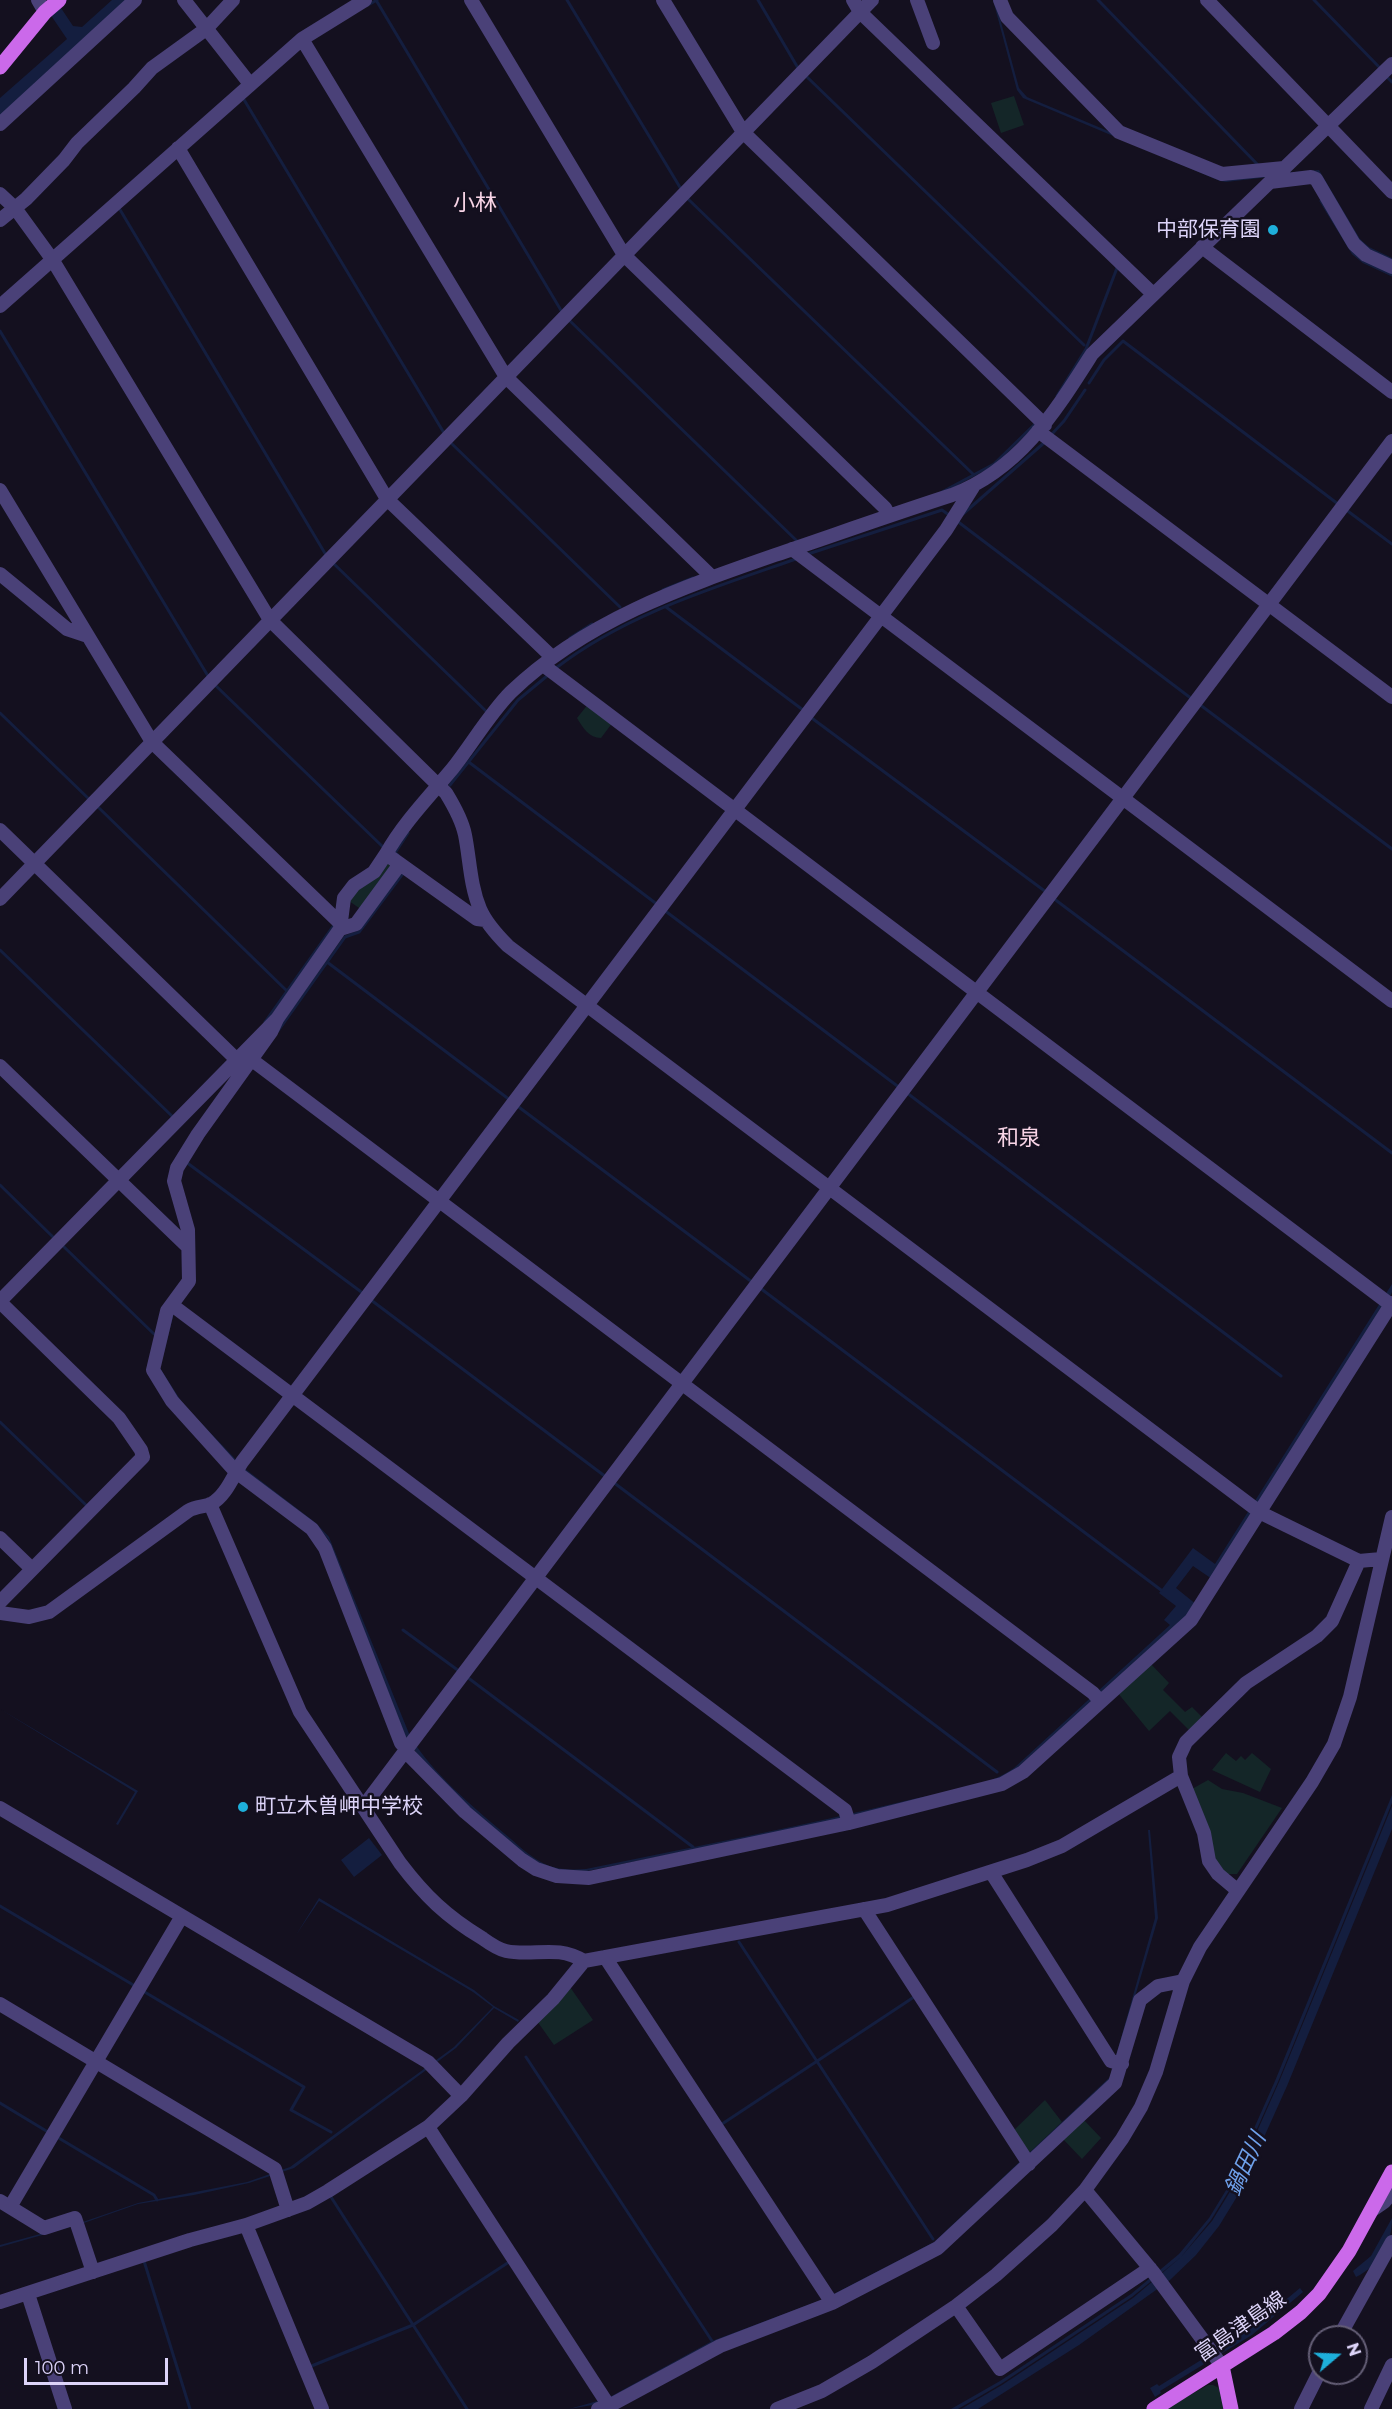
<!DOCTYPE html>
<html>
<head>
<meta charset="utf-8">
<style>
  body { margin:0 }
  #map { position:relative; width:1392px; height:2409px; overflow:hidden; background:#14101f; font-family:Montserrat,sans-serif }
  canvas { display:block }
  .north { position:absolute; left:1308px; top:2325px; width:60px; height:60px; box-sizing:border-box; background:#14101f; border:2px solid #645e76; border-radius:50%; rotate:71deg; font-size:16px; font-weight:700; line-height:24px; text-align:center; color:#ddd4f9 }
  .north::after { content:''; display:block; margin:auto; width:21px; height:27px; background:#1eafda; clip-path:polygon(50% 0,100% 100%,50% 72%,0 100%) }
  .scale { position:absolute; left:24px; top:2358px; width:144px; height:27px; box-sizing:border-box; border:3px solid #ddd4f9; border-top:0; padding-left:8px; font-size:18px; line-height:21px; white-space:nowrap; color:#ddd4f9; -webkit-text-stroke:4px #14101f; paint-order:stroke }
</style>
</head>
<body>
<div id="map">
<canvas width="1392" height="2409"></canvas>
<div class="north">N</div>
<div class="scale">100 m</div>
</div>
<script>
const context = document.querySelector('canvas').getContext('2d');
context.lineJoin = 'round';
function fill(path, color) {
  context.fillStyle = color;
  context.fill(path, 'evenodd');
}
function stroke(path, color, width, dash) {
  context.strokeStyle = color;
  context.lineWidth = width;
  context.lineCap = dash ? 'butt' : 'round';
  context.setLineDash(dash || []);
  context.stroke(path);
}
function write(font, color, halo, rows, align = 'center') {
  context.font = font + ' Montserrat,"Noto Sans JP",sans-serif';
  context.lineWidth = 5;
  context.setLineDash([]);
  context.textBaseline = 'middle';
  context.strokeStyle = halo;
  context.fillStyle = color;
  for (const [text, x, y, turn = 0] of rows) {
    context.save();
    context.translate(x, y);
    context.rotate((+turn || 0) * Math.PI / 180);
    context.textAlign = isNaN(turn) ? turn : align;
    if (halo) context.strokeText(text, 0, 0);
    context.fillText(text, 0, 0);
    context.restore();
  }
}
fill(new Path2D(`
  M1014 96 1024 125 1001 133 991 103Z
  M589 703 613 722 601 738C589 738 583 728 577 718Z
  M386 858 394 864 362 910 346 899Z
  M1150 1663 1169 1683 1163 1690 1185 1712 1192 1707 1203 1718 1190 1731 1170 1711 1149 1731 1117 1692Z
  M1226 1753 1236 1761 1241 1756 1245 1760 1252 1753 1271 1769 1260 1792 1212 1770Z
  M1208 1780 1222 1789 1243 1793 1282 1808 1237 1874H1224L1217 1868 1192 1789Z
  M570 1987 593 2020 554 2045 537 2021Z
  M1045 2100 1062 2122 1028 2154 1013 2131Z
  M1083 2119 1101 2138 1082 2159 1062 2138Z
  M1208 2385H1213L1221 2389 1226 2409H1165Z`), '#142628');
fill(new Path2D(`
  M112 0H129L0 118V98L67 39 50 14 59 5 73 26 82 27Z
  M993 0H995L1019 88 1027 97 1220 178 1319 170 1360 239 1369 247 1392 258V261L1362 245 1312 172 1226 182 1220 181 1023 98 1017 90Z
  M1392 1284V1292L1389 1299 1212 1579 1193 1566 1176 1588 1197 1605 1188 1617 1009 1775 978 1787 846 1819 577 1873 554 1870 528 1857 469 1807 418 1755 406 1738 328 1539C307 1511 272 1494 245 1472 225 1455 162 1390 157 1365L172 1312 174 1313 160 1368 183 1404 244 1468 316 1523 329 1537 410 1736C433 1774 471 1805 505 1834 517 1844 528 1855 541 1862 555 1870 571 1870 586 1869 694 1847 802 1826 909 1800 943 1792 986 1788 1014 1768L1170 1625 1164 1620 1176 1606 1159 1593 1193 1548 1215 1564Z
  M0 1709 138 1791 118 1825 116 1824 135 1792Z
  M1392 1795V1803L1278 2082 1230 2189 1211 2220 1181 2257 1132 2297 1001 2384 958 2409H951L1000 2381 1131 2294 1179 2254 1209 2218 1228 2187 1275 2081Z
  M1392 1806V1829L1287 2086 1238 2195 1219 2226 1196 2255 1170 2280 1079 2345 978 2409H961L1002 2385 1133 2298 1181 2257 1212 2221 1231 2190 1279 2082Z
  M1148 1830H1150L1158 1918 1111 2079 935 2244 835 2297 599 2404 569 2409 608 2398 712 2341 824 2299 934 2242 1110 2077 1155 1918Z
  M369 1838 382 1855 354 1877 341 1860Z
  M319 1898 474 1990 494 2006 519 2020 518 2022 494 2008 456 2048 294 2168 249 2183 194 2195 138 2204 81 2224 0 2247V2245L80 2223 138 2203 247 2182 290 2167 454 2047 493 2007 473 1992 319 1901 296 1935Z
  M1392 2218C1392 2244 1380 2265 1356 2277L1353 2271 1371 2256Z
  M1300 2288 1303 2292 1252 2335 1160 2391 1161 2393 1155 2397 1150 2388 1157 2384 1159 2386 1248 2331Z`), '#141e3f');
stroke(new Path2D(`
  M376 0 562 312
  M567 0 681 189
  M758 0 798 68
  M1098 0 1258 165
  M1314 0 1380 68
  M368 5 377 0
  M1386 76 1392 82
  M807 77 1084 345
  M243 98 444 433
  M687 198 973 474
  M1321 201 1353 253 1364 262 1392 275
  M119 208 326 555
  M569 320 797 541
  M0 331 208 676
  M1089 383 1104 360 1123 341 1338 504
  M1057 396 1086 349 1117 268
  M1051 435 1064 421 1085 390
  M450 442 620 607
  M942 492 994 464 1036 423
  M1345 509 1392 544
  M963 514 1045 442
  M957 521 1192 699
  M808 554 942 510 949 515
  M333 563 488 713
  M663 590 693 578
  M666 607 803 710
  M570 638 592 624
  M556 668C626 614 713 588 796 559
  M215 685 382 846
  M1199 704 1392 849
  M0 713 90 800
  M809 716 1046 892
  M470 763 658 905
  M450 785 518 700 547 676
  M98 807 287 991
  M398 855 395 853 408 833
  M1053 898 1392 1153
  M664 910 900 1088
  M0 950 173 1117
  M327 962 510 1100
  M265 1022 334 925
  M278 1031 345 937 359 932 404 872
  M907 1093 1281 1376
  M516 1105 752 1282
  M186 1162 364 1294
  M0 1185 54 1238
  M62 1245 154 1334
  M760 1288 1161 1590
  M371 1300 606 1477
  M0 1422 86 1505
  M613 1482 997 1772
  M403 1630 459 1671
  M467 1677 693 1847
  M0 1906 135 1986
  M739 1942 933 2239
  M143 1991 304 2087 291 2110 331 2132
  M526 2057 712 2341
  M0 2103 48 2132
  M722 2124 914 1997
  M57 2137 154 2195 157 2200
  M331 2197 467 2409
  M144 2261 190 2409
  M309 2367 413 2325 509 2262`), '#141e3f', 3);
stroke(new Path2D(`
  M38 0 45 12
  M184 0 250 84
  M471 0 624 255 885 508 889 516
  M663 0 743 132 1045 425
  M853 0 860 12 1153 294
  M917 0 933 43
  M1000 0 1007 17 1119 132 1222 174 1284 168
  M1207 0 1392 192
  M302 39 365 0
  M0 124 135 0
  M178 148 387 499 552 657
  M1270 182 1311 177 1316 179 1354 244 1366 255 1392 267
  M0 194 15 208 52 259 270 620 446 793C454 806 462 820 465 835 470 860 470 885 480 909 486 923 496 934 508 946L1261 1513 1359 1561 1381 1559
  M0 220 26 199 64 160 77 143 134 88 152 68 206 29 233 0
  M1202 247 1392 392
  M0 306 302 39 506 377 712 577
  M1038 431 1392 697
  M0 490 152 742 341 924
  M792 549 1392 1001
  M0 574 67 629 88 636
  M543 665 1391 1305
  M0 830 236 1059
  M0 899 872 0
  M485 920 477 919 386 854C404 822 429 797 453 768 472 744 490 713 511 692 585 621 680 588 775 555 834 535 893 514 952 495 1020 469 1055 412 1092 354L1392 64
  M340 929 344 898 354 885 374 872 386 854
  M277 1019 271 1032 198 1134 177 1168 174 1181 188 1230 189 1281 167 1311 153 1370 172 1401 236 1472 312 1529 325 1548 401 1743 407 1748
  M252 1060 1093 1693 1100 1701
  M0 1066 188 1247
  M0 1301 277 1019 340 929 356 924 400 864
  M0 1302 119 1418 141 1450 143 1457 0 1602
  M172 1305 845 1810 849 1823
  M210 1504 300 1712 400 1863C425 1896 447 1917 482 1938 489 1943 497 1949 506 1951 534 1957 556 1944 584 1961
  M0 1538 32 1569
  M0 1613 29 1617 49 1612 188 1511C196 1506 204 1507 211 1504 226 1496 233 1476 242 1462L946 530 973 487
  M405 1751 465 1812 522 1860 536 1869 557 1876 589 1878 849 1823 1002 1784 1023 1772 1191 1620 1392 1303
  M363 1807 1392 441
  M0 1808 428 2062 461 2096
  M991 1872 1111 2061 1122 2064
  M1237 1890 1218 1874 1209 1861 1204 1833 1181 1776 1179 1757 1186 1742 1246 1683 1317 1636 1332 1621 1359 1561
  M864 1909 1029 2164
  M605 1957 832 2303
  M0 2004 275 2169 288 2210
  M428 2127 609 2406
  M1085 2190 1153 2272 1222 2366
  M0 2201 44 2228 75 2218 93 2272
  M10 2207 182 1916
  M1371 2211 1384 2202 1392 2193
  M246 2225 322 2409
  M28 2294 65 2409
  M0 2302 190 2240 246 2225 307 2203 328 2191 428 2127 461 2096 508 2043 553 1999 584 1961 887 1905 1027 1860 1062 1846 1181 1776
  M956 2306 1000 2369 1150 2268
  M1339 2337 1392 2242
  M598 2409 609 2406 720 2346 832 2303 938 2248 1115 2083 1140 2000 1158 1986 1183 1981
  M777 2409 822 2391 872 2362 956 2306 996 2275 1052 2225 1085 2190 1122 2139 1141 2107 1156 2072 1183 1981 1200 1947 1312 1782 1334 1744 1350 1697 1392 1517
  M1301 2409 1320 2371
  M1371 2409 1392 2365`), '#4a4178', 14);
stroke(new Path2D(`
  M0 67 45 12 59 0
  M1222 2366 1231 2409
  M1154 2409 1274 2333 1301 2312 1319 2294 1349 2251 1392 2172`), '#cb69ea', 15);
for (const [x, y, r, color] of [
  [1273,230,6,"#1eafda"],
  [243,1807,6,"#1eafda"]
]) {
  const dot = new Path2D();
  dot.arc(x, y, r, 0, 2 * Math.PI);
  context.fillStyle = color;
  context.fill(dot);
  stroke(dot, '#14101f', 2);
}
write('21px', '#ddd4f9', '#14101f', [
  ["中部保育園",1261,230],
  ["町立木曽岬中学校",255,1807,"left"]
], 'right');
write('21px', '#ddd4f9', '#14101f', [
  ["富島津島線",1241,2327,-35]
]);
write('22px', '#f9d5e7', '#14101f', [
  ["小林",475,204],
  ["和泉",1019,1139]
]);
write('italic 22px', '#6fa1eb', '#14101f', [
  ["鍋田川",1246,2164,-65]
]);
</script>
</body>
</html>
